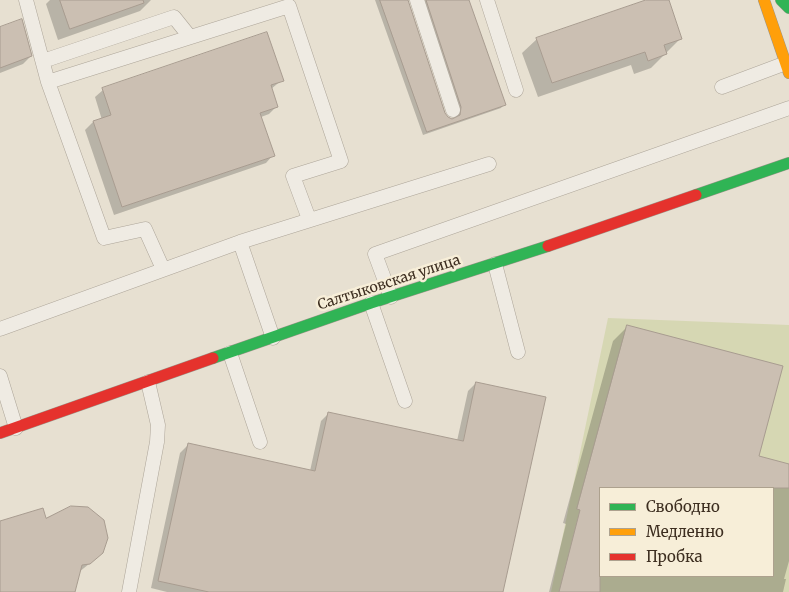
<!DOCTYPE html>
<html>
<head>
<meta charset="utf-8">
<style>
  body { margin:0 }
  #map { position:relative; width:789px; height:592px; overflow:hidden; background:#e7e0d1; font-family:Merriweather,serif }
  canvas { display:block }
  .legend { position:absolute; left:599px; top:487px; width:175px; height:90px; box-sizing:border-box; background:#f7eed8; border:1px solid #ada18e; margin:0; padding:6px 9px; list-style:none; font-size:15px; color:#3d2e20 }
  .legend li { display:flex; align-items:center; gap:10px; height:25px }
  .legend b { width:25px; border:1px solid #ada18e }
</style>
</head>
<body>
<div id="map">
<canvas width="789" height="592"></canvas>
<ul class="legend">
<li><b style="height:6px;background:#30b455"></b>Свободно</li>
<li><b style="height:6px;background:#ff9f0a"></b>Медленно</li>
<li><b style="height:6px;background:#e5322d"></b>Пробка</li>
</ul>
</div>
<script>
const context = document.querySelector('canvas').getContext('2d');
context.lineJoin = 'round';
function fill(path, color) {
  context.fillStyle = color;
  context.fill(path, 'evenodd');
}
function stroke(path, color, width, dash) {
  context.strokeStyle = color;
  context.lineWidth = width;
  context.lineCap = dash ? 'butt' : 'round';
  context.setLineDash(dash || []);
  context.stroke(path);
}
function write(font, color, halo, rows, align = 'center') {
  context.font = font + ' Merriweather,serif';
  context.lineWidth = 5;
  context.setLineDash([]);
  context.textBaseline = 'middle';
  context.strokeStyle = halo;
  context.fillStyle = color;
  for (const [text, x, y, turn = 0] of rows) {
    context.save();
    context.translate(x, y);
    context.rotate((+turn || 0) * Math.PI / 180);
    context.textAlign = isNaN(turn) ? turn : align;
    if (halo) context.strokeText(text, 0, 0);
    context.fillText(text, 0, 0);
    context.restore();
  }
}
fill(new Path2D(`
  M608 318 789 325V592H551ZM600 488H773V576H600Z`), '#d6d7b3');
fill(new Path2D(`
  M50 0H151L140 11 58 40 46 4Z
  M375 0H407L444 113 447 118 452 120 458 117V112L421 0H468L504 104 501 108 423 135Z
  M650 0H668L681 38 651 68 634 74 631 65 538 97 522 53 537 39Z
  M0 29 31 56 23 64 0 73Z
  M282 80 271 89 277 106 269 114 261 117 273 155 266 163 114 215 85 130 93 122 102 120 95 97 103 90Z
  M628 326 758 457 789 465V561L784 579H786L783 592H549L566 524 563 523 613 341ZM600 488H773V576H600Z
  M476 383 502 592H167L151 588 180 453 188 445 310 471 321 421 329 413 457 441 468 391Z
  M45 520 94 560 79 572 73 592H0V522Z`), '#0003');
const building = new Path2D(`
  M60 0H143L144 3 70 29Z
  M380 0H408L445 113 448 117 452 119 460 115 461 107 426 0H469L506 105 427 132Z
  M646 0H669L682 39 664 45 667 54 648 61 645 52 552 83 536 38Z
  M22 19 32 56 0 68V27Z
  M267 32 284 81 271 85 278 107 260 113 275 156 122 207 93 121 111 115 102 88Z
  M627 325 783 366 759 456 789 464V488H600V592H559L580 510 577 509Z
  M476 382 546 397 503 592H209L158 581 188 443 315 471 328 412 463 441Z
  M71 506 88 507 104 520 108 538 103 553 90 564 82 565 75 592H0V521L43 508 46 518Z`);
fill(building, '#cbbfb2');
stroke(building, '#a89c90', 1);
const lane = new Path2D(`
  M26 0 48 82
  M417 0 453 110
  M487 0 516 90
  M43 61 174 17 190 37
  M722 87 786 63
  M240 242 273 338
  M495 264 518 352
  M163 269 145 229 104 238 48 82 289 6 341 161 293 176 309 219
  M391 297 375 254 789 108
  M371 303 405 401
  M0 329 240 242 489 164
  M230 353 260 442
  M0 376 16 428
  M129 592 157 442 158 425 148 382`);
const fast = new Path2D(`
  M781 0 789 8
  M696 195 789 163
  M213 358 371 303 548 246`);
const slow = new Path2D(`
  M764 0 789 73`);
const jam = new Path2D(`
  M548 246 696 195
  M0 433 213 358`);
stroke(lane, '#ada599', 15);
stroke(fast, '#9c958a', 12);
stroke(slow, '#9c958a', 12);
stroke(jam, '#9c958a', 12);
stroke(lane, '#efebe3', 14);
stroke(fast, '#30b455', 11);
stroke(slow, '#ff9f0a', 11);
stroke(jam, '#e5322d', 11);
write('14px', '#3d2e20', '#f7eed8', [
  ["Салтыковская улица",389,283,-18]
]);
</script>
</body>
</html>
